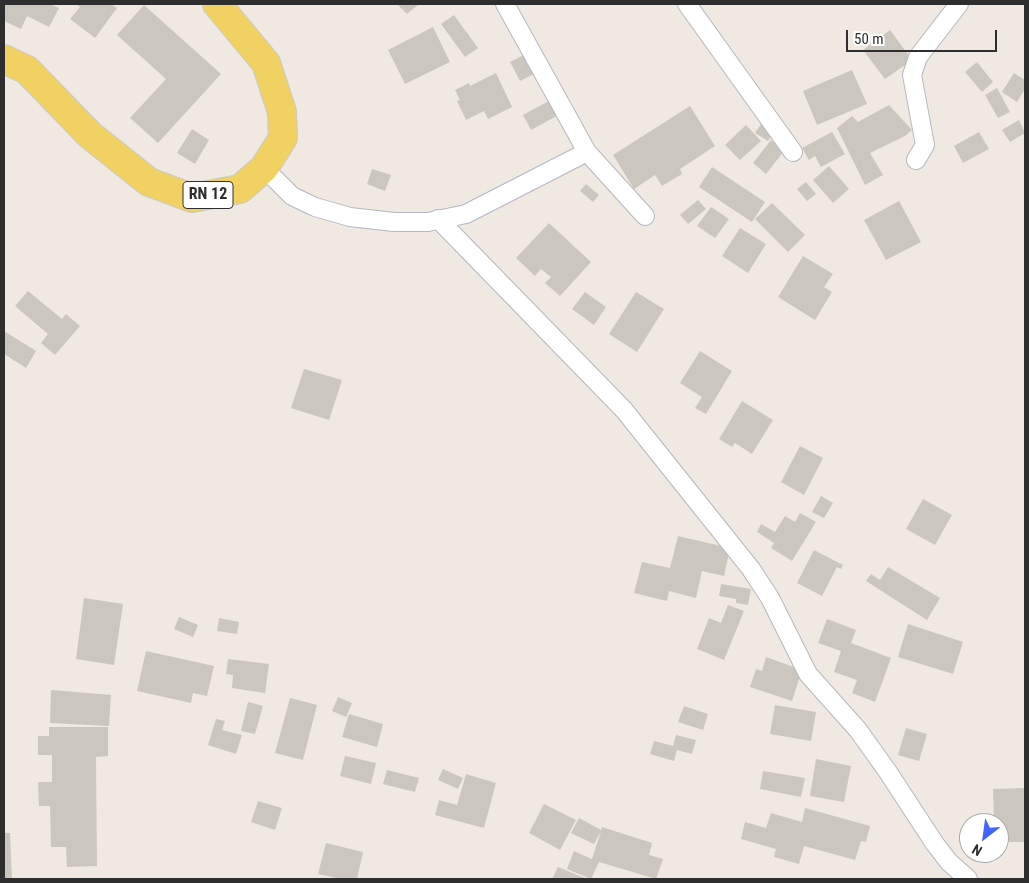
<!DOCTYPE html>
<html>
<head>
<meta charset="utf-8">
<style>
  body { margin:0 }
  #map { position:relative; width:1029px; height:883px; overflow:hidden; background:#efe9e1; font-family:"Roboto Condensed",sans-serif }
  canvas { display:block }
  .frame { position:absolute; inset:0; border:5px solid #2e2e2e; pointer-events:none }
  .north { position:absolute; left:959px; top:813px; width:50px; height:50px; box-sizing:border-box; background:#fff; border:1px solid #ababab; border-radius:50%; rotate:210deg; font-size:14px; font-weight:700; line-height:20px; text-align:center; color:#2e2e2e }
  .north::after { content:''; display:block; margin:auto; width:18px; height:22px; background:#4264fb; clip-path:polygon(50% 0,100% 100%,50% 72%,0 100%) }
  .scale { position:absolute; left:846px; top:30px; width:151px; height:22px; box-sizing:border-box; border:2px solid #2e2e2e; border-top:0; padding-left:6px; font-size:15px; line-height:18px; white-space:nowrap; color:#2e2e2e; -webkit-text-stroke:4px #fff; paint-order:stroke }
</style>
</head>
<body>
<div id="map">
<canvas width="1029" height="883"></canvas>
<div class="frame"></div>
<div class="north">N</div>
<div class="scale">50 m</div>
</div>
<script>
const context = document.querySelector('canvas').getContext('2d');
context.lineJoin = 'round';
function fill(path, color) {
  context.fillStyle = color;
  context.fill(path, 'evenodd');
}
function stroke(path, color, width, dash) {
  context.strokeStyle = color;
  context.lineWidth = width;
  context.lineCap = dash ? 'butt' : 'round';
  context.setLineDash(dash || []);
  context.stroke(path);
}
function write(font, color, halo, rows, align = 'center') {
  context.font = font + ' "Roboto Condensed",sans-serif';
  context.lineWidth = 4.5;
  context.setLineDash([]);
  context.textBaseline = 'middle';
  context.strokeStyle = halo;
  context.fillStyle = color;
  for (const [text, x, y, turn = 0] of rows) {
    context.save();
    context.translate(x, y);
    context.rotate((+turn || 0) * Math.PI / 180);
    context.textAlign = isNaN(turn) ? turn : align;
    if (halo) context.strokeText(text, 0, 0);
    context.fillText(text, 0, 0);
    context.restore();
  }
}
fill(new Path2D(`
  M4 4H33L30 11 33 4H50L59 8 49 27 27 16 21 29 4 21Z
  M76 4H111L117 8 95 38 70 19 80 7Z
  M397 4H419L407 14Z
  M144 5 221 74 158 143 130 118 166 79 117 35Z
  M454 15 478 48 465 57 441 24Z
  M433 27 450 62 405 84 388 50Z
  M890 30 912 60 885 79 863 50Z
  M524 55 534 74 520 81 510 62Z
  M977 62 993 82 982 92 965 72Z
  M852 70 867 104 817 125 803 91Z
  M496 73 512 107 488 119 484 111 466 120 457 101 460 100 455 90 469 83 470 86Z
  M1014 73 1025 80V89L1017 102 1002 92Z
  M997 88 1010 112 998 118 985 95Z
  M556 97 564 112 531 130 523 115Z
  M889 105 912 130 905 136 870 153 883 175 865 185 837 128 852 116 858 122Z
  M690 106 715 146 680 169 682 174 662 186 655 175 634 189 613 155Z
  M1019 120 1025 133 1010 142 1002 130Z
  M761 124 774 132 768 141 755 133Z
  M746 125 761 141 740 160 725 145Z
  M192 129 209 140 195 164 177 153Z
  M832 132 845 154 821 167 815 156 809 160 802 148Z
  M979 132 989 149 963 163 954 146Z
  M771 140 784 151 766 174 753 163Z
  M829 166 849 189 833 203 813 180Z
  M712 167 765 202 752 222 699 187Z
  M372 169 391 175 385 191 367 184Z
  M806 182 816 194 807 201 797 189Z
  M586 184 599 195 593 202 580 191Z
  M698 200 706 209 688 224 680 215Z
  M899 201 921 242 886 260 864 220Z
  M772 203 805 235 788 252 755 219Z
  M711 207 729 219 715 238 697 226Z
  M549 223 591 262 560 296 545 283 551 277 541 269 535 276 516 258Z
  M740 228 766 244 748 273 722 256Z
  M803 256 833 274 824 287 832 292 815 320 778 297Z
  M28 291 62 319 66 314 80 326 55 355 41 343 48 334 15 306Z
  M585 292 606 307 594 325 572 309Z
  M636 292 664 309 637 352 609 334Z
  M4 331 36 351 26 368 4 354Z
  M700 351 732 371 706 414 695 408 702 397 680 383Z
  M304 369 342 380 329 420 291 408Z
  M742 401 773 420 752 454 735 443 732 447 719 439Z
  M800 446 823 458 804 495 781 482Z
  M821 496 833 503 824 518 812 512Z
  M923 499 952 515 935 545 906 529Z
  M800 513 816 522 792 561 771 548 774 543 757 532 761 524 775 532 785 516 795 522Z
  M678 536 730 548 724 576 702 571 696 598 669 591 667 601 634 593 642 562 670 568Z
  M814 550 843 565 841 569 837 567 822 596 797 583Z
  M888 567 940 598 927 620 866 581 871 574 880 580Z
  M721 584 751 589 748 605 736 603V599L719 596Z
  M84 598 123 604 114 665 76 659Z
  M728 605 744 611 724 660 697 649 709 618 721 623Z
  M179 617 198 625 193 637 174 629Z
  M219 618 239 622 237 634 217 631Z
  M827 619 856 630 851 643 891 658 875 702 852 693 857 680 834 672 841 651 818 643Z
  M908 624 963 642 953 674 898 657Z
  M146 651 214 666 207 696 193 693 191 703 137 691Z
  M766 657 802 670 792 701 750 687 756 669 762 671Z
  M228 659 269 664 265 693 232 688 233 675 226 674Z
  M51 690 111 695 109 726 50 723Z
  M338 697 352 703 346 717 332 711Z
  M290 698 317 705 303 760 275 753Z
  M248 702 263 706 255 734 241 731Z
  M775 705 816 712 811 741 770 734Z
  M684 706 708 714 703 730 678 722Z
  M349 714 383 724 377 747 342 737Z
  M216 719 225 721 222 730 242 735 236 754 208 745Z
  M49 727H108V756L96 757 97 866 67 867 66 847H51L50 806H39L38 782H52V755H38V736H49Z
  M906 728 927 734 919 761 898 755Z
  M676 735 696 740 692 754 677 750 674 761 650 754 654 741 673 746Z
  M345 756 376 763 371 784 340 776Z
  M816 759 851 766 844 802 810 796Z
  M443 769 463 778 458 789 438 780Z
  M387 770 419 778 415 792 383 784Z
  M763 771 805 778 801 797 760 789Z
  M466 774 496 783 484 828 435 815 439 800 457 805Z
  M1025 788V842H999V823H994L993 789Z
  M258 801 282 808 275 830 251 822Z
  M544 804 576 820 560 850 529 833Z
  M805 808 870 826 866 842 861 841 855 860 804 846 799 864 774 857 776 849 741 839 745 822 766 828 771 813 802 822Z
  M579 818 601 830 602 827 652 843 649 855 663 859 656 879 599 862 591 879 567 869 574 851 592 859 601 831 594 844 571 833Z
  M4 833H10L12 879H4Z
  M326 843 363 852 357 879H341L318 874Z
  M558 867 587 879H552Z`), '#cbc7bf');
const minor = new Path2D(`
  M505 4 587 152 645 216
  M687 4 793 152
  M916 160 925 145 912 75 918 57 959 4
  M264 168 292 196 315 207 350 217 394 222H428L466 214 587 152
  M438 219 624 410 751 569 770 598 808 674 858 730 888 772 935 844 949 862 968 879`);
const primary = new Path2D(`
  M4 59 27 70 90 135 149 182 192 198 240 189 264 168 283 138 282 112 266 63 217 4`);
stroke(minor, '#b4b7c1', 20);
stroke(primary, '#c9c9c9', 30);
stroke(minor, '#fff', 18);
stroke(primary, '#f2d163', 28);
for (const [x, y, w] of [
  [208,195,50]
]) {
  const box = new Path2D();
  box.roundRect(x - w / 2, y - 13.5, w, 27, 4);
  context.fillStyle = '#fff';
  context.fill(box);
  stroke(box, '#2e2e2e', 1);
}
write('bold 16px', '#2e2e2e', null, [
  ["RN 12",208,195]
]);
</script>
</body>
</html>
